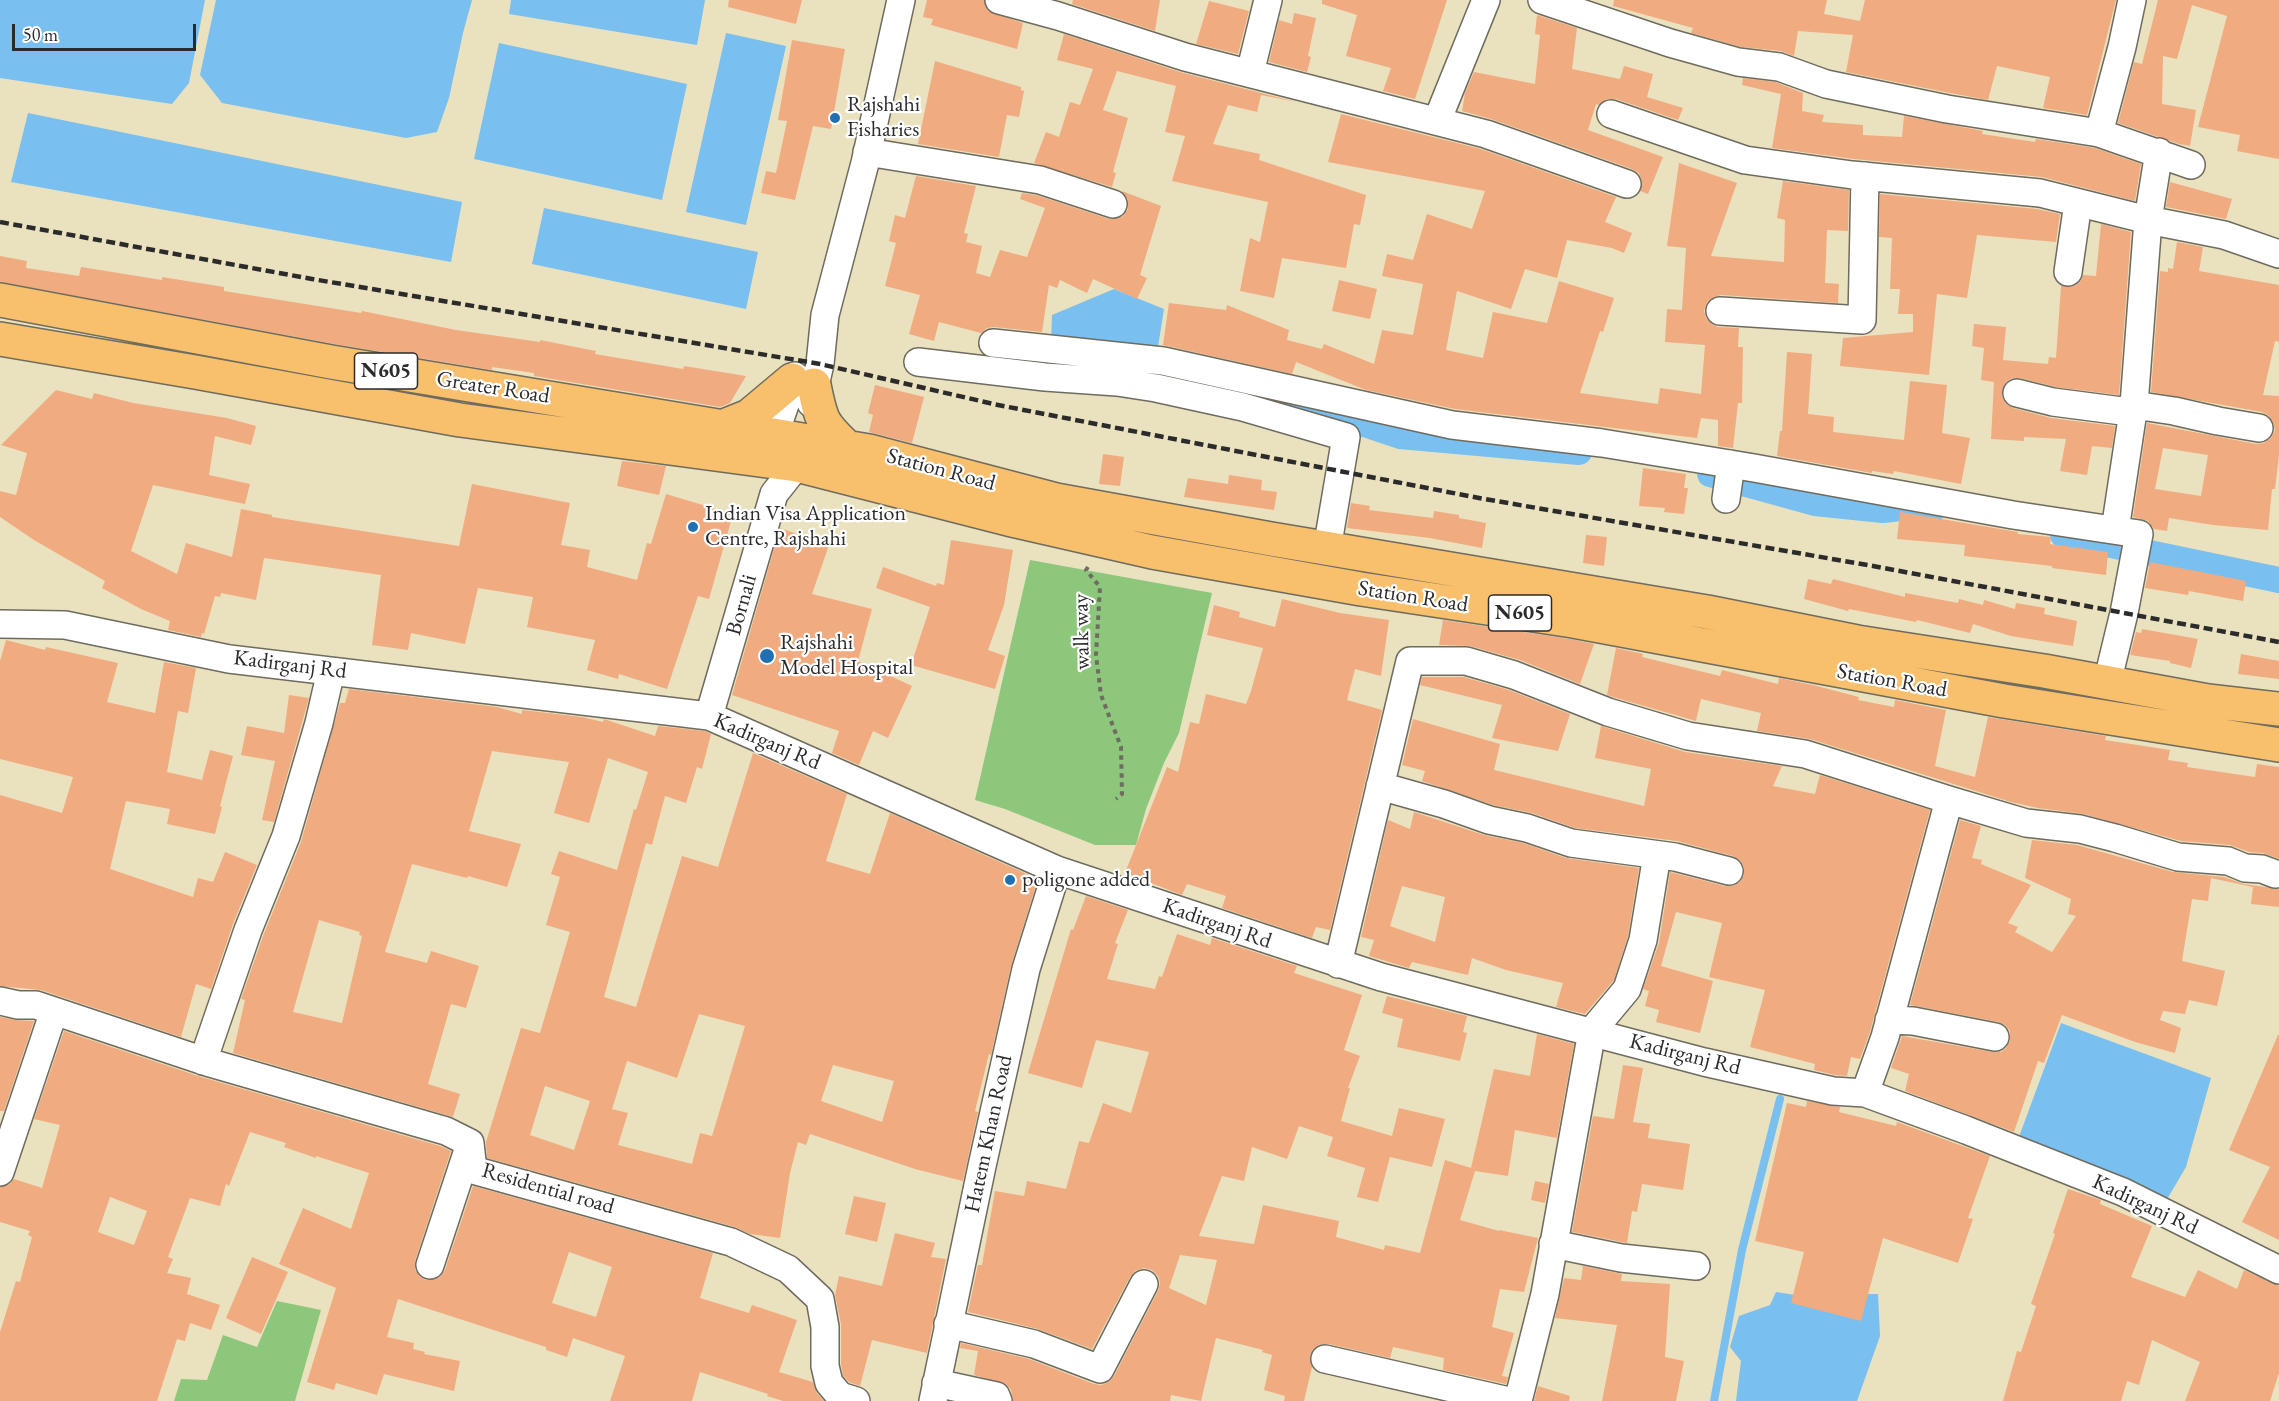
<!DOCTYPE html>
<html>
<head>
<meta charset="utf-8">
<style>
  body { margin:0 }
  #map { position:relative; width:2279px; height:1401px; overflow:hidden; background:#eae1bf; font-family:"EB Garamond",serif }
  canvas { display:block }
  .scale { position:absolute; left:12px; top:24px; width:184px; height:27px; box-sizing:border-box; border:3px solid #2b2b2b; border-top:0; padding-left:8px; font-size:18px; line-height:21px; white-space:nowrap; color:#2b2b2b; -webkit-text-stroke:4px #fff; paint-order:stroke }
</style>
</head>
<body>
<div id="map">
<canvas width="2279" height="1401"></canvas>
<div class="scale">50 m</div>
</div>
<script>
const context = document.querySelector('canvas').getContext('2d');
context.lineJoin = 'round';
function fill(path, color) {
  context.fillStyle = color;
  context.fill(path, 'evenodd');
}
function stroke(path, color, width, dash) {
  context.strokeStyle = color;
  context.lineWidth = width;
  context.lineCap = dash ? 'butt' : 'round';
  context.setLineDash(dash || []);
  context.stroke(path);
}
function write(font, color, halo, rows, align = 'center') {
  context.font = font + ' "EB Garamond",serif';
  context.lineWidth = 4.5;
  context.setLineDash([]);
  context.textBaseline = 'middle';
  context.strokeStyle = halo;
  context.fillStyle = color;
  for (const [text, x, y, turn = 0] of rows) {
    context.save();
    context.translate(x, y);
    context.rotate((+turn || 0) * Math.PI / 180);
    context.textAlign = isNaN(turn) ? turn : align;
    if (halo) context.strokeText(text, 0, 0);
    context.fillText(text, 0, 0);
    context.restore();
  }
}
fill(new Path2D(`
  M1030 560 1212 593 1179 733 1164 763 1146 809 1136 845H1095L1005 809 975 800Z
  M277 1301 321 1310 295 1401H174L181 1379 207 1380 223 1335 257 1347Z`), '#8dc77c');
fill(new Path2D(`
  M0 0H205L189 83 172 104 0 78Z
  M216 0H472L463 33 449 98 437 132 406 138 222 103 200 75Z
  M511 0H705L697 45 509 14Z
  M726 33 786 46 746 225 686 212Z
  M499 43 687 84 662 200 474 159Z
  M28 113 462 202 451 262 11 182Z
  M544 208 758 252 746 309 532 264Z
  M1114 289 1164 309 1157 353 1051 343 1052 315Z
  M2061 1023 2211 1078 2186 1167 2166 1201 2016 1145Z
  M1776 1292 1795 1295 1878 1294 1880 1336 1857 1401H1736L1741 1361 1730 1347 1739 1316 1770 1305Z`), '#79bff0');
stroke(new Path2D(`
  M1714 1401 1742 1250 1780 1099`), '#79bff0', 8);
stroke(new Path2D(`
  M1011 361 1106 368
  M1290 399 1400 436 1579 452
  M1710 474 1815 503 1883 510 1917 506 1933 509
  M2063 535 2279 580`), '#79bff0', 26);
fill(new Path2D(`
  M729 0H802L796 24 728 7Z
  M927 0H984L988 11 1023 23 1017 49 931 25 933 19 923 17Z
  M1073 0H1160L1155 31 1072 4Z
  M1322 0H1447L1415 99 1383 91 1391 68 1346 56 1357 15 1322 4Z
  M1614 0H1827L1824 14 1860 21 1865 0H2116L2087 115 2043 108 2050 77 1997 66 1988 100 1950 93 1846 72 1853 35 1798 31 1794 56 1781 51 1741 47 1691 33 1693 28 1613 6Z
  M2158 0H2279V159L2237 151 2240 135 2198 127 2227 16 2192 5 2177 59 2163 56 2162 104 2196 110 2190 146 2179 144 2118 123 2134 62 2142 64Z
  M1209 1 1249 11 1238 54 1196 44Z
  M1294 13 1316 18 1308 56 1311 57 1307 72 1269 62 1279 20 1292 24Z
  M1537 15 1577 28 1572 69 1620 79 1624 66 1653 74 1647 97 1683 108 1678 120 1616 99H1607L1599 105 1596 104 1588 130 1663 157 1648 194 1640 191 1642 181 1639 173 1632 169 1491 119 1462 111 1465 93 1474 72 1535 84 1540 35 1535 34Z
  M1064 34 1180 72 1296 102 1261 95 1257 112 1228 105 1213 144 1260 154 1259 160 1366 195 1360 225 1354 224 1346 268 1282 258 1274 298 1240 291 1250 238 1260 242 1268 202 1172 181 1185 136 1165 132 1176 86 1117 71 1103 110 1128 118 1113 172 1116 173 1112 187 1034 163 1046 132 1059 137 1070 102 1080 105 1093 69 1057 60Z
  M792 40 845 49 831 129 813 126 795 200 761 193 766 171 776 173 787 121 778 120Z
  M935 61 1021 87V90L1024 91 1019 117 1007 115 999 157 918 144Z
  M1743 78 1775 82 1803 93 1802 111 1824 115 1822 122 1863 125V135L1902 137 1904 116 1983 131 1982 134 2035 142 2036 139 2095 148 2141 164 2135 201 2042 177 1854 159 1772 148 1781 94 1742 85Z
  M1341 114 1481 149 1616 197 1605 222 1632 233 1624 253 1612 248 1567 240 1557 278 1525 269 1511 309 1457 291 1446 350 1483 358 1493 312 1547 323 1559 281 1614 298 1603 332 1600 331 1580 393 1658 404 1660 388 1701 394 1705 345 1665 342 1667 309 1682 310 1686 248 1667 246 1679 163 1737 183 1711 256 1784 262 1785 220 1777 218 1783 181 1849 190 1848 231 1827 230 1825 283 1839 284 1838 303 1721 295 1714 297 1707 302 1704 311 1706 318 1712 324 1718 327 1739 328 1738 347H1743L1742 403H1738L1733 448 1718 446V420L1701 418 1697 438 1455 409 1366 390 1296 362 1292 374 1163 345 1169 303 1226 310 1227 305 1289 330 1287 340 1322 349 1324 344 1374 364 1382 330 1413 335 1423 284 1382 276 1387 254 1413 260 1427 214 1472 229 1485 191 1328 162Z
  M916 176 976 186 964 233 968 234 966 242 982 246 976 273 990 277 1000 250 1027 257 1045 208 1020 199 1022 193 1036 195 1109 219H1116L1123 216 1128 209V200L1122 191 1161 206 1140 275 1147 278 1137 299 1093 279 1087 293 1060 280 1057 288 1049 285 1042 332 994 327 987 328 981 333 939 322 934 341 909 334 920 295 885 286 896 243 889 241 895 215 905 218Z
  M2170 182 2232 199 2226 219 2166 207Z
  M1880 194 2037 209 2060 214 2056 242 1977 235 1967 298 1937 294 1929 375 1840 366 1843 338 1913 332V314H1898L1900 289H1890L1892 238 1879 237Z
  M2101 224 2131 232 2119 395 2056 387 2020 378H2012L2006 382 2002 390V397L2006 404 2013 408 2051 418 2115 426 2112 448 2092 446 2087 475 2060 471 2066 439 2024 437V441L1991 439 1994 382 1981 380 1984 348 1972 346 1974 324 2006 327 2003 360 2048 364 2049 357 2056 358 2061 286H2074L2080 282 2083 275 2096 276Z
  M2177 242 2203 247 2199 271 2279 285V342L2275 341 2263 395 2279 396V455L2275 489H2272L2268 530 2213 525 2169 518 2167 531 2154 529 2148 521 2133 517 2147 423 2256 444 2264 443 2271 438 2275 430 2273 422 2269 416 2262 412 2151 392 2160 271 2168 272V268L2173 269ZM2163 448 2208 455 2201 496 2155 489Z
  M0 256 27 261 26 268 79 276 81 267 162 280V277L224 287V291L361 313 362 311 456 330 540 342V340L596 351 595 354 683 369 684 366 746 376 730 403 720 407 534 376V373L492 367V370L334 344 0 282Z
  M1339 280 1377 289 1370 319 1332 311Z
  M1787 352 1812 354 1808 414 1834 417 1833 432 1904 440 1910 381 1947 385 1942 433 1970 438 1961 484 1894 471 1893 474 1872 471V473L1777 456 1780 431H1782Z
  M875 385 924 397 912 443 869 432 873 415 868 413Z
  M56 390 92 399 94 393 133 403 227 418 256 426 251 445 215 436 209 475 250 484 245 504 153 485 131 551 177 574 186 543 232 557 241 509 272 515V517L459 546 472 484 570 503 561 545 590 550 587 567 637 580 647 543 651 544 666 494 733 514 709 599 698 596 667 689 619 674 618 679 587 670 595 640 527 627 533 597 478 588 465 644 411 633 408 650 372 645 381 575 264 558 256 600 221 593 220 597 215 596 204 634 202 633 201 637 168 630 170 621 141 609 102 588 105 581 34 540 0 517V491L16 495 27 453 1 445Z
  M1103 454 1124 457 1120 486 1099 484Z
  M622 461 666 466 659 495 617 486Z
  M1643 468 1686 474 1684 488H1688L1684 514 1664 512 1665 508 1639 506Z
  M1229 475 1262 480 1261 490 1277 492 1274 510 1184 497 1188 478 1228 484Z
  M1351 503 1370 506 1369 510 1433 518 1434 511 1459 515V518L1486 523 1482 548 1430 538 1347 528Z
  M1900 512 2018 532V534L2051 537 2050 544 2108 552 2106 575 2052 568V566L1964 556 1965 545 1897 539Z
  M780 528 829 545 812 594 872 609 858 661 912 686 888 738 873 731 859 765 832 753 839 731 732 695Z
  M1586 535 1607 537 1604 566 1583 563Z
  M951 540 1013 550 1004 605 988 650 1005 656 995 689 911 665 930 607 876 588 883 567 936 586 937 583 944 585Z
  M2150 562 2246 581 2243 601 2189 591 2188 595 2145 588Z
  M1808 579 1831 584 1833 579 1905 597V593L1958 603 1959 599 1983 605 1984 600 2015 609 2016 603 2045 608 2044 614 2077 621 2073 646 2011 636 1973 624 1970 633 1917 620 1916 622 1849 609 1848 611 1804 599Z
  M1282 599 1340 613 1389 620 1381 676 1355 669 1347 700 1382 710 1330 930 1316 927 1312 938 1222 908 1226 896 1187 884 1182 895 1125 873 1167 767 1178 772 1190 722 1199 724 1206 694 1246 704 1251 691 1263 648 1207 635 1214 605 1240 612 1239 617 1275 627Z
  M1443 620 1570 639 1594 644 1580 684 1520 660 1470 646 1439 645Z
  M2142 629 2198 639 2191 668 2170 663V661L2130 655 2136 632 2141 633Z
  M6 640 45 650 46 647 118 663 107 702 155 713 164 662 196 668 188 713 178 711 167 772 202 780 210 750 233 756 220 806 222 807 215 834 167 824 170 809 126 801 110 869 193 897 198 878 213 882 225 852 257 865 233 924 211 989 196 984 181 1037 41 990 0 986V795L62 813 73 777 0 759V661Z
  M1616 648 1643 654 1642 657 1720 676 1722 670 1778 684 1779 678 1813 685 1859 697 1858 700 1894 707 1895 700 1946 710 1935 766 1975 777 1988 717 2106 736 2105 740 2170 750 2168 760 2188 763 2187 767 2255 777 2257 764 2279 767V859L2263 853 2249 852 2230 845 2181 841 2084 814 2038 808 2011 802 1810 739 1757 731 1761 713 1701 699 1696 721 1613 697 1607 695Z
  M2241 654 2279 661V679L2238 674Z
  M1422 677H1464L1509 690 1570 714 1558 751 1492 738 1502 705 1420 685Z
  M349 689 497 707 522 714V710L582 717 603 722 604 719 655 736 658 726 705 731 711 734 702 769 697 767 686 803 665 796 652 845 646 843 604 997 636 1007 682 856 718 867 753 753 847 794 826 861 870 874 890 813 1038 879 1011 966 991 1055 989 1054 975 1111 978 1112 963 1181 915 1169 810 1134 806 1145 798 1142 790 1173 780 1238 750 1234 735 1227 487 1158 486 1142 521 1028 540 1033 570 932 546 925 560 877 551 874 559 851 617 870 634 809 636 810 648 772 608 758 589 823 554 813 569 762 492 751 469 831 521 844 507 887 468 876 467 878 412 864 385 952 427 963 431 951 479 966 466 1008 451 1004 428 1084 460 1094 453 1117 233 1053 245 1000 241 999 263 936 301 842 340 703H345ZM319 920 360 932 359 935 362 936 342 1023 293 1012ZM699 1014 745 1026 712 1136 700 1133 692 1164 618 1145 628 1113 612 1109 627 1061 677 1078ZM833 1065 894 1081 882 1122 821 1101ZM545 1086 590 1101 574 1150 530 1135Z
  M289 695 309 698 274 822 262 820 275 761 241 755 247 726 284 733Z
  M1413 719 1500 744 1494 770 1644 806 1651 769 1595 758 1601 726 1685 752 1782 766 1773 786 1815 794 1820 775 1930 810 1870 1032 1860 1059 1851 1057 1847 1076 1835 1075 1814 1070 1815 1064 1750 1047 1765 990 1709 977 1722 923 1676 912 1661 966 1713 981 1700 1033 1656 1022 1659 1010 1645 1006 1649 991 1643 989 1659 943 1670 872 1725 886H1733L1740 882 1744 875V867L1740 860 1733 856 1677 841 1575 828 1532 813 1493 805 1422 781 1425 771 1402 765Z
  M1414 812 1484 835 1523 843 1566 858 1639 868 1628 936 1614 980 1585 1014 1556 1007 1563 983 1506 970 1472 958 1468 975 1412 962 1409 968 1369 956 1374 940 1361 937 1388 820 1410 829ZM1402 886 1445 897 1435 942 1390 926Z
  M1960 820 1981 826 1972 858 1982 860 1981 864 2031 885 2008 923 2018 927 2015 932 2052 952 2076 916 2068 914 2071 899 2025 878 2032 840 2077 845 2173 872 2224 877 2244 884 2279 889V907L2251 904 2253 887 2211 878 2208 901 2192 899 2182 961 2225 971 2217 1006 2189 1000 2185 1014 2163 1011 2160 1020 2181 1028 2175 1053 2135 1042 2062 1015 2044 1063 2038 1061 2014 1132 1905 1091 1909 1074 1891 1068 1902 1036 1993 1052H2001L2006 1048 2010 1041V1031L2005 1025 1999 1022 1910 1005Z
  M1086 896 1128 910 1115 943 1118 944 1107 979 1155 989 1159 976 1162 977 1177 934 1210 945 1212 938 1297 966 1294 973 1362 995 1344 1050 1360 1056 1348 1088H1350L1341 1121 1392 1136 1399 1108 1445 1119 1432 1167 1390 1157 1378 1202 1357 1197 1365 1168 1327 1156 1333 1137 1299 1126 1287 1159 1252 1147 1244 1181 1222 1176 1199 1236 1254 1244 1263 1205 1339 1221 1336 1237 1384 1250 1385 1245 1420 1253 1445 1160 1471 1168 1494 1069 1530 1076 1537 1034 1574 1044 1557 1138 1515 1130 1508 1176 1475 1171 1460 1220 1499 1231V1230L1538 1238 1524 1292 1500 1289 1492 1327 1514 1333 1502 1376 1508 1377 1506 1384 1443 1370 1444 1358 1393 1347 1390 1358 1329 1344H1321L1314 1348 1310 1355 1312 1367 1304 1401H1284L1285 1396 1264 1390 1272 1355 1262 1352 1263 1350 1216 1338 1201 1401 1171 1395 1170 1401H1013L1011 1390 1006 1384 974 1375 978 1351 960 1348 961 1343 1029 1359 1094 1384 1101 1385 1109 1382 1114 1376 1158 1291 1160 1283 1158 1276 1152 1270 1144 1268 1135 1271 1130 1277 1092 1349 1038 1329 968 1312 978 1265H982L995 1191 1024 1196 1027 1181 1066 1189 1079 1141 1089 1143 1103 1103 1131 1113 1149 1052 1096 1040 1082 1088 1028 1073 1071 929 1073 930ZM1180 1255 1217 1260 1206 1305 1169 1288Z
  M1387 996 1467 1016 1463 1032 1467 1033 1460 1061 1397 1047 1403 1019 1382 1013Z
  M0 1017 15 1020 34 1021 4 1111H0Z
  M64 1031 198 1076 440 1146 451 1151 415 1261V1269L419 1276 425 1280H434L441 1276 445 1270 473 1186 713 1253 700 1298 749 1313 752 1305 797 1320 779 1372 813 1382 817 1393 824 1401H783L767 1396 768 1394 700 1372 692 1401H610L625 1356 573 1338 567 1357 546 1350V1347L398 1299 387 1337 414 1343 413 1349 425 1352 424 1354 460 1361 454 1391 384 1374 377 1395 336 1383 334 1390 307 1382 336 1288 279 1264 303 1208 351 1229 369 1173 316 1156V1158L284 1147 286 1143 250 1132 229 1186 226 1184 220 1206 190 1198 168 1257 173 1259 167 1273 191 1278 187 1294 220 1305 211 1330 190 1323 185 1341 177 1339 157 1401H0V1332L16 1281 20 1282 32 1237 28 1235 30 1231 0 1222V1187L10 1184 14 1179 42 1188 60 1125 34 1119ZM110 1197 147 1211 134 1245 98 1232ZM569 1252 612 1267 596 1317 552 1303Z
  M2278 1035H2279V1240L2242 1222 2270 1167 2229 1150Z
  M1623 1065 1643 1068 1633 1122 1650 1124 1648 1138 1690 1144 1683 1190 1642 1184 1637 1212 1632 1211 1627 1243 1572 1232 1593 1116 1614 1119Z
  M1807 1101 1840 1107 1839 1112 1896 1126 1897 1122 1990 1156 1968 1218 1973 1219 1958 1263 1883 1238 1861 1321 1791 1303 1804 1252 1755 1241 1787 1103 1806 1107Z
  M1535 1181 1549 1184 1545 1203 1531 1200Z
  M2068 1189 2101 1200 2100 1204 2152 1226 2131 1277 2185 1297 2198 1270 2237 1289 2244 1270 2279 1286V1373L2270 1401H2185L2200 1362 2152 1340 2139 1385 2127 1381 2121 1401H2003L2017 1351 2021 1352 2036 1306 2031 1304 2055 1234 2053 1233Z
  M854 1196 886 1203 877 1242 845 1234Z
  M895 1233 935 1243 931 1257 946 1259 927 1353 872 1340 860 1386 849 1382 843 1376 841 1364V1324L835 1295 839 1276 882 1286Z
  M252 1257 288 1272 261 1334 226 1318Z
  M1583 1266 1622 1274 1621 1281 1670 1284 1665 1357 1684 1361 1676 1401H1602L1617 1325 1555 1318 1564 1278 1581 1280Z
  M1538 1386 1570 1396 1569 1401H1534Z`), '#f1ab80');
const minor = new Path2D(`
  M999 0 1058 16 1185 57 1486 134 1627 184
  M1542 0 1670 43 1738 62 1779 67 1826 84 1947 109 2099 133 2191 165
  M1250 73 1268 0
  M1611 114 1745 160 1852 175 2040 193 2148 220 2134 405 2115 530
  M1437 121 1486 0
  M2099 133 2122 47 2132 0
  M867 152 1040 180 1113 204
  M2159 152 2148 220 2224 235 2279 254
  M2068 272 2078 203
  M1720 311 1862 320 1865 176
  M993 343 1163 361 1452 425 1602 443 1754 468 2013 515 2139 534 2124 613 2107 683
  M918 362 1045 377 1117 382 1156 388 1243 407 1346 437 1327 549
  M2017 393 2053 402 2122 411 2134 405 2174 411 2218 421 2259 428
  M811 403 820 364 825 315 865 163 901 0
  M768 453 795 376
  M1726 499 1731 464
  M0 624 65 625 229 659 709 716 1057 870 1381 977 1704 1062 1833 1091 1865 1093 1966 1130 2123 1192 2279 1270
  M709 716 774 494 797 465 801 450
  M1380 786 1444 804 1489 820 1527 828 1571 843 1675 857 1729 871
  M1338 964 1410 661H1466L1514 675 1608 712 1688 736 1805 754 1949 800 2026 823 2080 829 2115 838 2178 857 2228 861 2245 868 2262 869 2275 874
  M0 1001 18 1005H36L207 1062 446 1131 470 1143 473 1170 731 1242 788 1269 820 1299 825 1327V1366L829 1383 840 1396 856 1401
  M1889 1020 1913 1021 1995 1037
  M203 1061 248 930 286 836 319 723 331 671
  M1865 1093 1885 1037 1949 800
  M0 1172 54 1011
  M1553 1244 1621 1258 1696 1266
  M430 1265 469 1147
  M948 1324 1034 1344 1100 1369 1144 1284
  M1325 1359 1509 1401
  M936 1383 996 1396 998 1401
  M933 1401 982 1166 1026 969 1057 870
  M1518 1401 1545 1294 1592 1031 1627 989 1643 940 1657 855`);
const highway = new Path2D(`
  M0 300 331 362 869 451 1056 500 1271 539 1707 612 1857 642 2044 671 2208 701 2279 709
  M0 339 195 372 460 420 797 465 1016 521 1152 552 1361 589 1573 621 2004 701 2279 745
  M814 385C821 419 821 423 847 447
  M724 426 749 416 792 380`);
stroke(minor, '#6e6b5f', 30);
stroke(highway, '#6e6b5f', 36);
stroke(new Path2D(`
  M1088 567 1086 570 1100 587 1096 655 1101 695 1121 747 1122 794 1116 799`), '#6e6b5f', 4, [4.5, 4.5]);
stroke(minor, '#fff', 27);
stroke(highway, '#f8bf6c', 33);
stroke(new Path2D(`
  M0 222 312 279 820 364 998 405 1479 498 1873 566 2279 642`), '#2b2b2b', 4.5, [9, 4.5]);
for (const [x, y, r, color] of [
  [835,118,6,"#1f6fb2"],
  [693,527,6,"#1f6fb2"],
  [767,656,8,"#1f6fb2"],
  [1010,880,6,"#1f6fb2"]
]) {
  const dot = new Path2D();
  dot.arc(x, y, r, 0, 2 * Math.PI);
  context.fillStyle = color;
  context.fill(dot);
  stroke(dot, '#fff', 2);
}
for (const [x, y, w] of [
  [386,371,63],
  [1520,613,63]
]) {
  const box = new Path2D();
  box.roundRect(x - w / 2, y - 18, w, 36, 4.5);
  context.fillStyle = '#fff';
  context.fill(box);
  stroke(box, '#2b2b2b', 1.5);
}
write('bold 21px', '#2b2b2b', null, [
  ["N605",386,371],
  ["N605",1520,613]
]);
write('22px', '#2b2b2b', '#fff', [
  ["Rajshahi",847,105],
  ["Fisharies",847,130],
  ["Indian Visa Application",705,514],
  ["Centre, Rajshahi",705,539],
  ["Rajshahi",780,643],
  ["Model Hospital",780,668],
  ["poligone added",1022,880]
], 'left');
write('22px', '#2b2b2b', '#fff', [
  ["Greater Road",493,388,9],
  ["Station Road",941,470,15],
  ["Station Road",1413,597,9],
  ["Bornali",742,605,-74],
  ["walk way",1082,632,-91],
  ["Kadirganj Rd",290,665,7],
  ["Station Road",1892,681,10],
  ["Kadirganj Rd",767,742,23],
  ["Kadirganj Rd",1217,924,19],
  ["Kadirganj Rd",1685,1055,14],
  ["Hatem Khan Road",989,1134,-78],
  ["Residential road",548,1189,16],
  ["Kadirganj Rd",2145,1205,25]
]);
</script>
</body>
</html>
